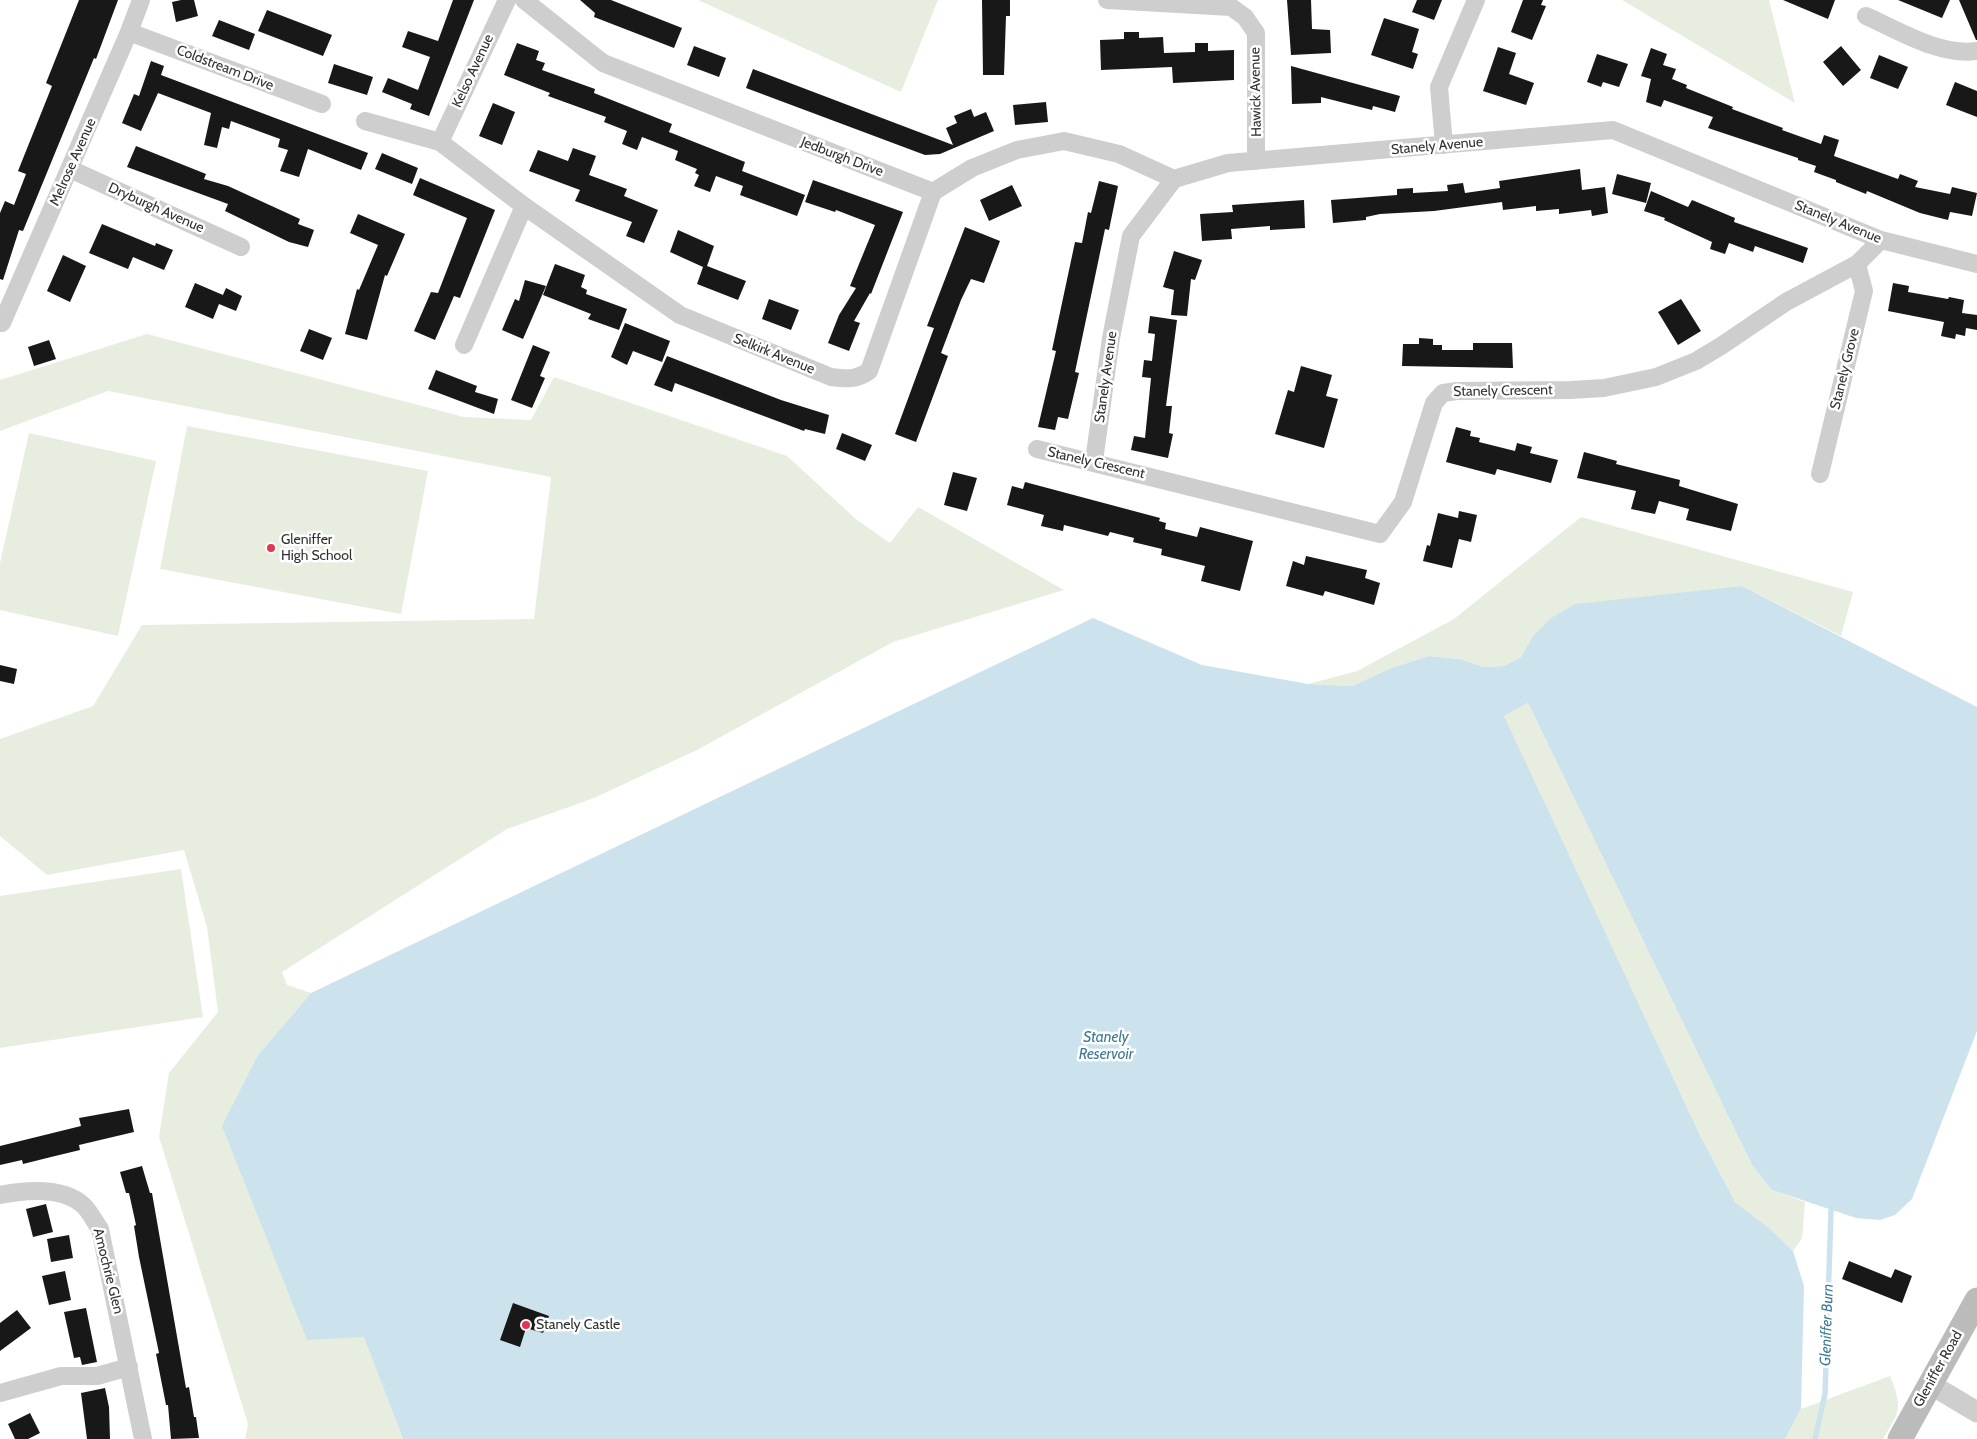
<!DOCTYPE html>
<html>
<head>
<meta charset="utf-8">
<style>
  body { margin:0 }
  canvas { display:block; background:#fff }
</style>
</head>
<body>
<canvas width="1977" height="1439"></canvas>
<script>
const context = document.querySelector('canvas').getContext('2d');
context.lineJoin = 'round';
function fill(path, color) {
  context.fillStyle = color;
  context.fill(path, 'evenodd');
}
function stroke(path, color, width, dash) {
  context.strokeStyle = color;
  context.lineWidth = width;
  context.lineCap = dash ? 'butt' : 'round';
  context.setLineDash(dash || []);
  context.stroke(path);
}
function write(font, color, halo, rows, align = 'center') {
  context.font = font + ' Cabin,sans-serif';
  context.lineWidth = 5;
  context.setLineDash([]);
  context.textBaseline = 'middle';
  context.strokeStyle = halo;
  context.fillStyle = color;
  for (const [text, x, y, turn = 0] of rows) {
    context.save();
    context.translate(x, y);
    context.rotate((+turn || 0) * Math.PI / 180);
    context.textAlign = isNaN(turn) ? turn : align;
    if (halo) context.strokeText(text, 0, 0);
    context.fillText(text, 0, 0);
    context.restore();
  }
}
fill(new Path2D(`
  M698 0H938L901 92Z
  M1622 0H1769L1795 103Z
  M147 334 464 417 531 420 554 377 787 456 857 520 890 543 918 507 1064 590 893 642 697 750 594 798 507 829 282 972 287 985 311 993 258 1055 403 1439H245L248 1424 159 1137 169 1073 218 1012 207 927 184 850 47 875 0 836V739L93 706 142 625 534 619 551 477 108 391 0 431V380Z
  M187 426 428 471 401 614 160 569Z
  M29 433 156 461 118 636 0 610V563Z
  M1581 517 1853 592 1841 636 1742 586 1533 636 1521 657 1504 666 1483 667 1461 659 1429 656 1391 668 1352 686 1308 684 1357 671 1454 619Z
  M1528 703 1752 1165 1772 1190 1805 1202 1802 1238 1793 1251 1768 1227 1735 1202 1698 1131 1503 716Z
  M181 869 203 1017 0 1048V896Z
  M1890 1376C1903 1408 1900 1411 1883 1439H1785L1801 1409Z`), '#e8eedf');
fill(new Path2D(`
  M1742 586 1977 707V1031L1912 1199 1895 1215 1880 1220 1856 1218 1772 1190 1752 1165 1528 703 1504 716 1698 1131 1735 1202 1768 1227 1793 1251 1804 1286 1801 1409 1785 1439H403L364 1337 307 1340 222 1126 258 1055 311 993 1093 618 1202 665 1308 684 1352 686 1391 668 1429 656 1461 659 1483 667 1504 666 1521 657 1533 636 1551 618 1575 604Z`), '#cce3ed');
stroke(new Path2D(`
  M1815 1439 1825 1394 1831 1211`), '#cce3ed', 5.5);
fill(new Path2D(`
  M79 0H118L96 59 94 58 23 231 19 230 3 280 0 279V213L5 201 14 205 26 174 18 171 52 86 46 83Z
  M181 0H194L198 16 176 22 172 2Z
  M453 0H474L429 116 410 109 412 104 382 92 388 78 418 90 430 57 402 47 408 31 438 41Z
  M580 0H611L682 28 674 48 594 17 595 13Z
  M982 0H1010V16H1006L1004 75H983Z
  M1287 0H1311L1312 29 1330 30 1331 53 1291 55Z
  M1417 0H1442L1434 20 1412 12Z
  M1523 0H1543L1541 5 1546 6 1532 40 1511 32Z
  M1783 0H1835L1828 19Z
  M1898 0H1950L1942 18Z
  M1959 0H1977V40H1976Z
  M267 10 332 35 323 56 258 31Z
  M1384 18 1419 29 1412 52 1418 54 1413 69 1371 55Z
  M219 20 255 34 249 50 212 36Z
  M1124 32H1139V38L1163 37 1164 53 1195 52V43H1208V51L1234 50V80L1173 83 1172 67 1101 70 1100 40 1124 39Z
  M517 43 539 51 536 60 545 63 542 70 595 89 594 93 672 124 669 132 745 162 742 171 805 195 797 216 740 195 743 186 716 176 710 192 694 186 699 175 695 173 697 169 675 160 678 151 642 137 637 150 622 144 627 131 604 122 606 117 548 96 550 93 504 75Z
  M694 46 726 58 719 77 687 65Z
  M1841 46 1861 70 1843 86 1823 62Z
  M1498 47 1516 53 1509 74 1534 83 1526 105 1483 91Z
  M1651 48 1667 54 1663 65 1676 69 1672 79 1687 85 1686 88 1733 107 1732 109 1783 128 1782 130 1821 144 1824 135 1839 140 1834 156 1898 179 1900 174 1918 181 1915 187 1950 194 1952 187 1977 193 1972 216 1950 212 1948 220 1920 213 1867 191 1866 194 1836 182V180L1814 172 1816 166 1798 160V158L1708 128 1713 117 1664 100 1661 107 1646 102 1651 79 1641 76Z
  M1597 54 1628 64 1619 87 1603 82 1601 87 1587 82Z
  M1879 55 1908 67 1898 89 1870 78Z
  M151 61 164 66 161 75 368 153 361 170 308 149 299 177 280 171 288 150 278 147 280 139 231 121 229 129 222 127 217 148 204 145 211 113 158 93 141 131 122 123 134 94 139 96Z
  M334 64 373 77 367 95 328 83Z
  M1291 66 1400 96 1395 112 1373 106 1372 110 1321 97V103L1292 104Z
  M753 69 953 145 946 128 957 123 954 116 971 109 974 117 986 112 994 131 940 154 925 155 746 88Z
  M1955 82 1977 91V117L1946 105Z
  M1046 102 1048 122 1015 125 1013 105Z
  M493 103 515 112 502 145 479 136Z
  M136 146 206 174 204 179 228 186 300 219 298 224 314 230 308 247 289 242 225 211 228 204 127 167Z
  M573 148 596 156 589 175 627 189 624 196 658 210 644 243 626 236 632 222 575 201 580 190 529 171 538 150 568 161Z
  M382 153 418 168 412 184 375 169Z
  M1580 169 1582 190 1605 187 1608 213 1592 216 1591 210 1559 214V209L1536 211V206L1503 210 1502 202 1434 211 1380 214 1366 217V220L1333 223 1331 200 1397 195V189L1413 188V193L1448 191 1447 185 1463 183 1465 193 1500 188 1499 181Z
  M1617 174 1651 183 1646 203 1612 194Z
  M420 178 495 210 460 298 454 296 435 340 414 331 431 292 438 293 467 218 413 195Z
  M813 180 903 212 871 294 870 293 854 321 860 323 849 351 828 343 839 315 856 288 850 286 875 225 836 210 835 212 805 202Z
  M1099 181 1118 186 1109 230 1105 229 1075 372 1079 373 1068 419 1058 417 1055 430 1038 427 1056 351 1052 350 1075 242 1082 243 1088 212 1091 213Z
  M1012 185 1022 206 989 221 980 200Z
  M1651 191 1688 207 1692 200 1735 218 1734 222 1808 248 1803 263 1755 246 1753 252 1729 243 1725 254 1710 249 1712 242 1664 220 1665 218 1644 211Z
  M1304 200 1305 228 1270 230V226L1231 229 1232 239 1202 241 1200 214 1233 212 1232 205Z
  M358 214 405 234 387 276 385 275 367 340 345 334 357 289 359 290 378 245 350 233Z
  M102 224 155 246 156 243 173 250 164 270 133 257 128 269 89 253Z
  M965 227 1000 241 984 283 971 279 961 300 941 353 948 356 916 442 895 434 934 328 927 326Z
  M678 230 714 246 707 266 746 281 738 300 697 284 703 267 670 252Z
  M1174 251 1202 260 1195 280 1191 279 1187 316 1171 315 1174 290 1163 287Z
  M63 255 86 266 70 302 47 291Z
  M555 264 585 275 581 287 587 290 586 294 627 309 619 330 588 319 591 314 543 295Z
  M525 280 546 286 523 339 502 330 515 299 519 301Z
  M195 283 223 295 222 297 226 288 242 296 236 311 219 304 213 319 185 307Z
  M1893 283 1909 286 1908 292 1948 299 1949 297 1964 300 1962 313 1977 315V330L1966 328 1965 336 1956 334 1955 339 1941 336 1944 322 1888 311Z
  M769 299 799 310 791 330 762 319Z
  M1681 299 1701 331 1678 345 1658 312Z
  M1150 316 1177 320 1166 406H1172L1169 433 1173 434 1168 458 1131 450 1134 436 1145 438 1151 378 1142 377 1144 360 1152 361 1155 334 1148 333Z
  M625 323 670 341 662 362 633 351 627 365 611 357Z
  M309 329 332 338 323 360 300 351Z
  M1419 338 1433 339V345H1442V350H1473V343H1512L1513 368 1402 366 1403 344H1419Z
  M49 340 56 359 34 366 28 347Z
  M533 345 550 352 540 376 545 378 532 408 511 400Z
  M667 356 781 400 829 415 825 434 805 429 804 431 675 383 672 392 654 385Z
  M1301 366 1332 375 1326 396 1338 399 1324 448 1275 434 1288 390 1294 392Z
  M436 370 477 386 475 392 498 399 494 414 428 389Z
  M1456 427 1471 431 1470 436 1480 438 1479 442 1515 451 1517 443 1532 447 1530 453 1558 460 1551 483 1497 469 1495 475 1446 462Z
  M842 433 872 445 865 461 836 449Z
  M1584 452 1617 461 1616 464 1680 480 1679 486 1738 504 1731 531 1686 520 1689 509 1659 501 1655 514 1631 509 1636 491 1577 478Z
  M953 472 977 478 967 511 944 505Z
  M1025 482 1160 518 1159 521 1166 523 1165 529 1197 537 1200 527 1253 541 1240 591 1201 581 1205 566 1161 555 1162 549 1133 542 1134 538 1110 532 1108 536 1064 525 1063 531 1041 526 1044 515 1007 505 1012 486 1023 489Z
  M1459 511 1477 515 1471 542 1459 539 1452 568 1423 561 1427 545 1430 546 1438 513 1458 518Z
  M1306 556 1367 570 1365 578 1380 583 1374 605 1325 591 1323 596 1286 586 1293 561 1304 565Z
  M0 665 17 669 14 684 0 681Z
  M129 1109 134 1132 79 1145 80 1150 51 1157 23 1164 22 1160 0 1165V1146L81 1126 79 1118Z
  M142 1166 150 1193H152L186 1388 189 1387 194 1417H196L199 1438 171 1439 168 1405H166L156 1354 159 1353 139 1257 134 1226 136 1225 129 1193H126L120 1172Z
  M46 1204 53 1232 33 1237 26 1209Z
  M69 1235 73 1258 51 1262 47 1239Z
  M1849 1261 1891 1278 1895 1269 1912 1276 1902 1303 1842 1279Z
  M65 1271 71 1300 49 1305 42 1276Z
  M513 1303 549 1316 543 1333 526 1328 520 1347 500 1340Z
  M86 1308 97 1362 82 1365 80 1357 74 1358 64 1312Z
  M17 1310 31 1328 0 1351V1323Z
  M105 1388 109 1407 110 1439H87L81 1393Z
  M30 1413 40 1433 28 1439H15L8 1424Z`), '#181818');
stroke(new Path2D(`
  M524 0 603 63 933 192 972 168 1017 150 1064 141 1119 154 1174 179
  M1107 0 1231 7 1245 17 1256 33V161
  M1866 16C1900 31 1939 56 1977 51
  M129 32 322 104
  M365 121 440 142 524 206 680 315 831 377C847 379 856 380 869 371L933 192
  M440 142 507 0
  M1444 145 1439 87 1476 0
  M70 169 241 247
  M2 323 129 32 141 0
  M464 345 524 206
  M1037 449 1380 534 1403 502 1434 403 1443 393 1457 391 1570 390 1604 388 1656 377 1696 361 1721 346 1786 302 1857 264 1881 240
  M1094 461 1111 338 1131 236 1174 179 1228 163 1613 130 1881 240 1977 264
  M1820 474 1864 291 1857 264
  M0 1195C26 1190 63 1186 84 1206 90 1212 95 1222 100 1229L143 1439
  M0 1393 61 1376H97L129 1367`), '#cecece', 18);
stroke(new Path2D(`
  M1930 1384 1977 1412`), '#cecece', 21);
stroke(new Path2D(`
  M1900 1439 1977 1300`), '#bbb', 25);
for (const [x, y, r, color] of [
  [271,548,5,"#e63551"],
  [526,1325,5,"#e63551"]
]) {
  const dot = new Path2D();
  dot.arc(x, y, r, 0, 2 * Math.PI);
  context.fillStyle = color;
  context.fill(dot);
  stroke(dot, '#fff', 2);
}
write('14px', '#313131', '#fff', [
  ["Coldstream Drive",225,68,21],
  ["Kelso Avenue",473,71,-65],
  ["Hawick Avenue",1256,92,-91],
  ["Stanely Avenue",1437,146,-5],
  ["Jedburgh Drive",842,157,21],
  ["Melrose Avenue",73,162,-66],
  ["Dryburgh Avenue",156,208,24],
  ["Stanely Avenue",1838,222,22],
  ["Selkirk Avenue",774,354,22],
  ["Stanely Grove",1845,369,-76],
  ["Stanely Avenue",1106,377,-82],
  ["Stanely Crescent",1503,391,-1],
  ["Stanely Crescent",1096,463,13],
  ["Amochrie Glen",108,1271,76],
  ["Gleniffer Road",1938,1369,-61]
]);
write('14px', '#313131', '#fff', [
  ["Gleniffer",281,540],
  ["High School",281,556],
  ["Stanely Castle",536,1325]
], 'left');
write('italic 15px', '#3e7a94', '#fff', [
  ["Stanely",1106,1038],
  ["Reservoir",1106,1055],
  ["Gleniffer Burn",1827,1325,-88]
]);
</script>
</body>
</html>
